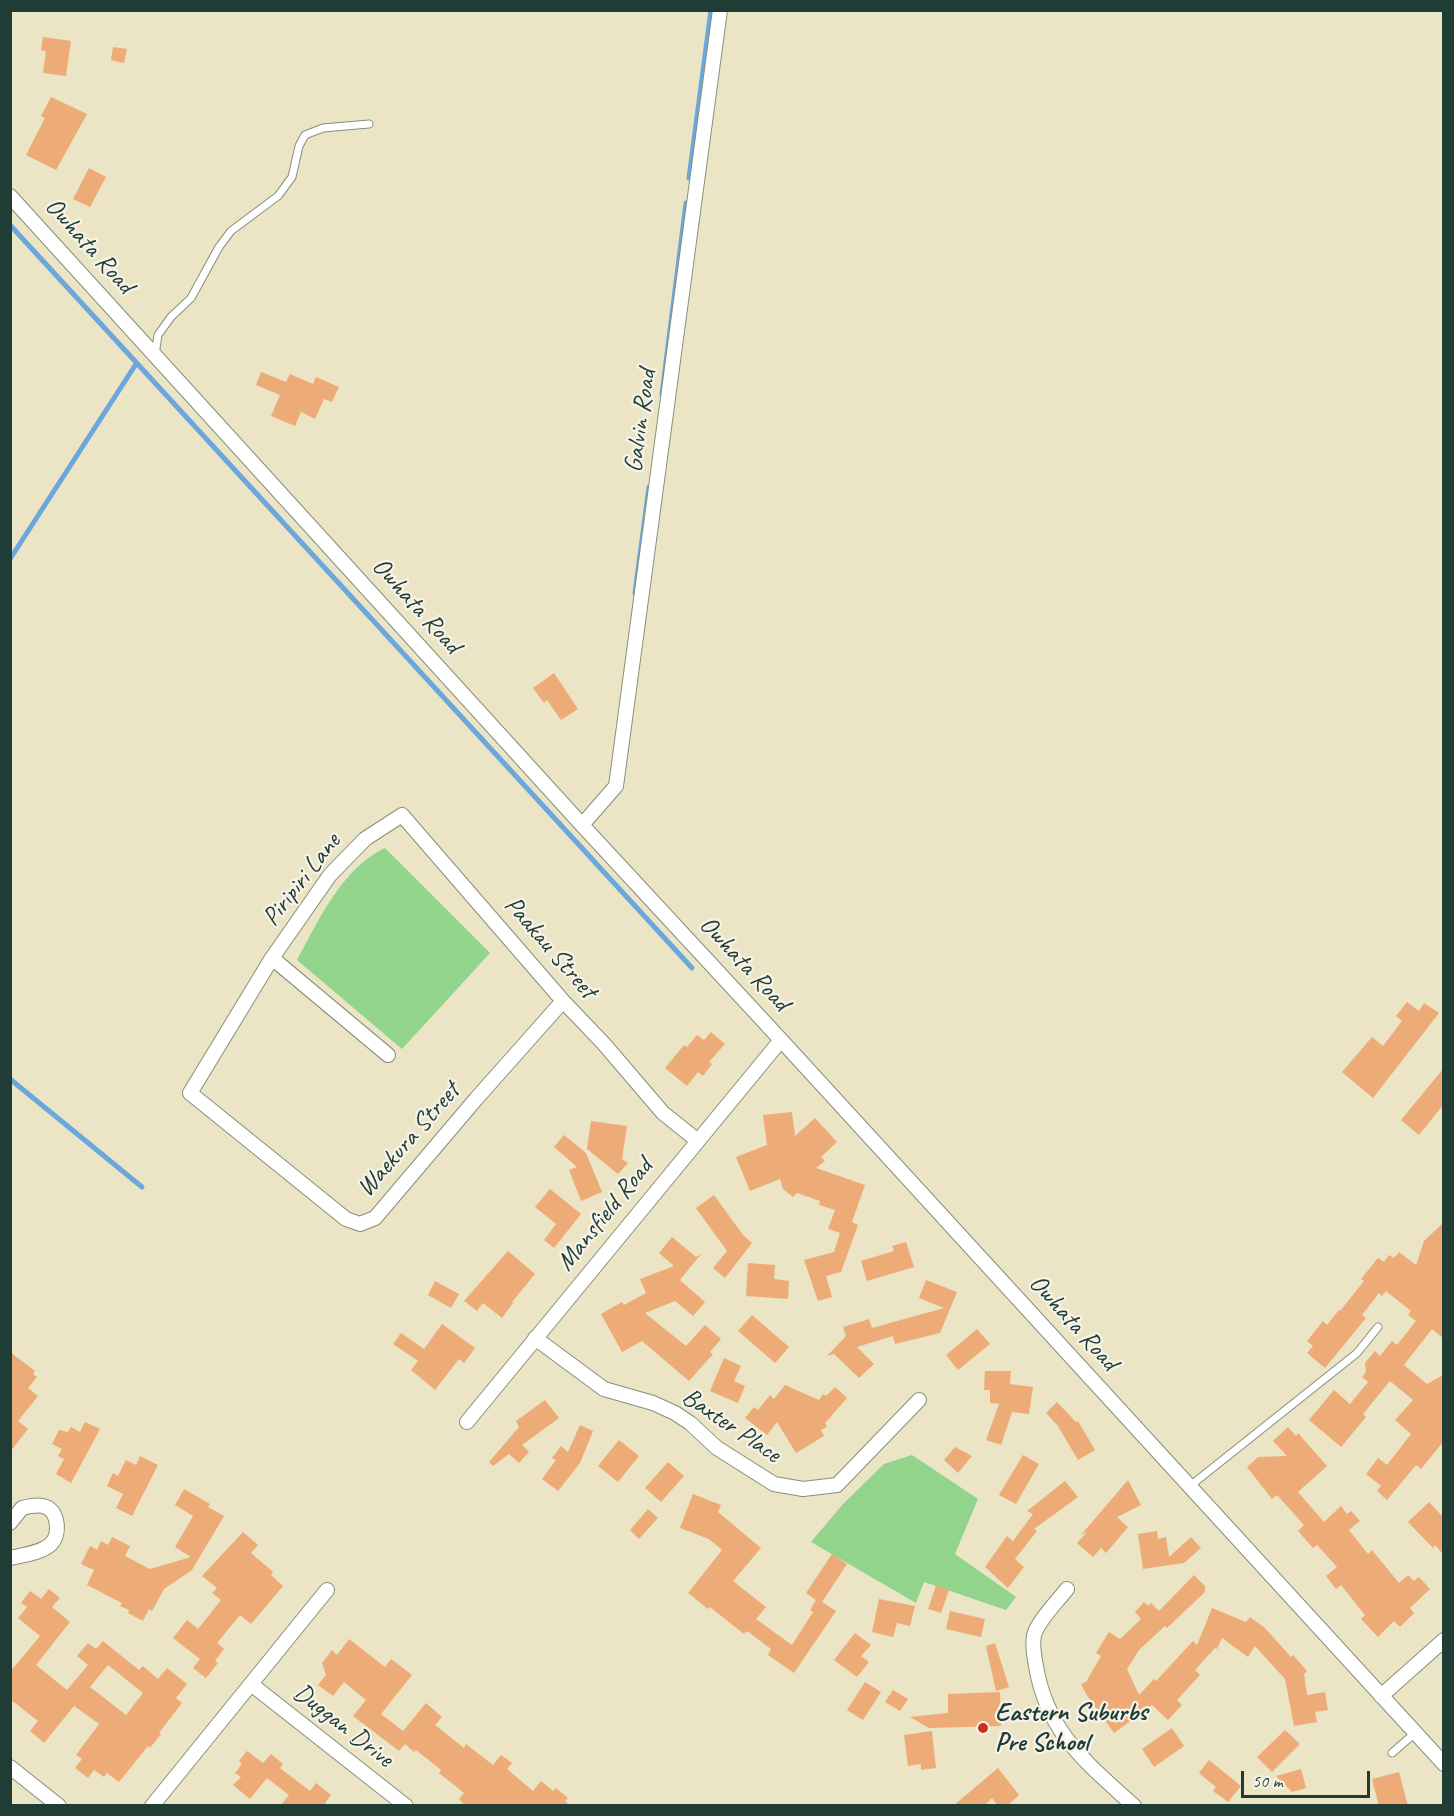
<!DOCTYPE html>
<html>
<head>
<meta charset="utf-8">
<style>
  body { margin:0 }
  #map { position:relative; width:1454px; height:1816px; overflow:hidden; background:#ebe4c5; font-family:Caveat,sans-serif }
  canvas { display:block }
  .frame { position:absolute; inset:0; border:12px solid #1f3d34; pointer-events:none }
  .scale { position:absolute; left:1241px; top:1771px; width:129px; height:27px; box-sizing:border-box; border:3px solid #1f3d34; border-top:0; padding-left:8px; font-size:18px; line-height:21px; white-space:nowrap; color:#1f3d34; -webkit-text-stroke:4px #f7f3e8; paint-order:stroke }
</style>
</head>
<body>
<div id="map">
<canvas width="1454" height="1816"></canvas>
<div class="frame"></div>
<div class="scale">50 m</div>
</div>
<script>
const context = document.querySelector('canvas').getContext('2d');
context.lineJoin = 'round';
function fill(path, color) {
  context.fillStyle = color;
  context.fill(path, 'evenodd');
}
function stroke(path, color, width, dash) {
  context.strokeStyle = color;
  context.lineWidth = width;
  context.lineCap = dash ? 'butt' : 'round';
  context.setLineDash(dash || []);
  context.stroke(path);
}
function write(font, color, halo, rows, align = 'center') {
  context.font = font + ' Caveat,sans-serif';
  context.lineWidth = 4.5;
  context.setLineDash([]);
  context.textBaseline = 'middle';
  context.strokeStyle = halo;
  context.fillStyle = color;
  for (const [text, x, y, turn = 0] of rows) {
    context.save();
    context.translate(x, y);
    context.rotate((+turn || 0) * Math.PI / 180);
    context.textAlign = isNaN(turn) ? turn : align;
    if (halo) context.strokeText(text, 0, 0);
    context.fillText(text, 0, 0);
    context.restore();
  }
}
fill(new Path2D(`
  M385 848 490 953 402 1049 297 960C319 920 342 868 385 848Z
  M912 1455 978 1499 955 1554 1016 1597 1006 1610 924 1582 916 1603 811 1542 843 1504 884 1464Z`), '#92d48c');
stroke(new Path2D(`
  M689 178 711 10
  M10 225 692 968
  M662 394 686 203
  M10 559 136 364
  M635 593 649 487
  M10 1079 142 1187`), '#6ba6dc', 5);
fill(new Path2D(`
  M43 37 71 41 66 76 43 73 46 51 41 50Z
  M113 47 127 49 124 63 111 60Z
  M51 97 87 114 56 170 26 155 45 118 41 116Z
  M89 168 106 177 90 207 73 199Z
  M261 372 286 382 290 374 313 384 316 377 339 387 332 402 324 399 315 419 301 412 295 426 271 416 280 395 256 385Z
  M554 673 578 709 561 720 547 700 544 703 533 688Z
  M1407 1002 1419 1011 1424 1003 1439 1013 1373 1098 1342 1072 1372 1037 1383 1046 1402 1021 1396 1016Z
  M711 1032 725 1044 709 1062 712 1064 703 1076 698 1072 687 1086 665 1068 684 1045 687 1047 697 1035 704 1040Z
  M1443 1069V1105L1419 1135 1401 1120Z
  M792 1112 795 1136 815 1118 837 1142 821 1157 825 1161 816 1168 865 1185 852 1222 858 1225 841 1272 826 1276 832 1297 818 1301 804 1260 834 1252 840 1233 828 1229 835 1210 819 1205 820 1201 797 1193 793 1197 783 1189 780 1179 750 1191 736 1157 767 1145 763 1115Z
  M591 1121 627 1126 622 1159 628 1163 618 1174 587 1149Z
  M564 1135 586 1153 602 1192 581 1201 569 1170 577 1167 554 1147Z
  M550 1189 581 1214 554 1248 544 1240 556 1224 535 1207Z
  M714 1195 743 1235 752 1243 725 1278 713 1268 727 1251 696 1208Z
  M1443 1223V1338L1432 1329 1404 1365 1427 1384 1443 1375V1442L1421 1469 1416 1465 1387 1500 1377 1491 1381 1486 1366 1474 1378 1458 1387 1465 1411 1434 1395 1420 1413 1400 1390 1381 1363 1414 1366 1417 1341 1447 1309 1420 1334 1390 1350 1404 1368 1382 1362 1377 1366 1372 1365 1363 1375 1351 1380 1356 1392 1341 1397 1345 1416 1321 1408 1315 1411 1311 1386 1291 1382 1296 1379 1293 1362 1315 1366 1318 1325 1368 1307 1353 1313 1346 1307 1341 1323 1321 1327 1325 1339 1310 1340 1311 1364 1281 1361 1279 1378 1258 1384 1262 1389 1255 1394 1258 1399 1252 1416 1265 1424 1241Z
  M672 1237 696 1257 701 1254 680 1280 705 1302 693 1316 675 1301 645 1313 686 1346 705 1325 721 1339 710 1352 713 1354 689 1381 642 1341 622 1352 601 1314 622 1302 624 1305 646 1293 640 1279 674 1266 659 1253Z
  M906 1242 914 1267 867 1281 861 1261 894 1251 892 1246Z
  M508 1251 535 1274 512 1302 513 1303 502 1318 483 1303 477 1311 464 1301Z
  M748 1263 775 1265 774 1279 789 1281 788 1299 746 1296Z
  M926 1280 957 1292 940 1333 895 1344 893 1336 857 1347 874 1364 859 1378 834 1354 827 1356 846 1336 843 1327 869 1319 872 1328 944 1308 919 1298Z
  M435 1281 459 1294 451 1308 428 1295Z
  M752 1315 789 1347 775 1363 738 1331Z
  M442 1324 475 1348 464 1363 459 1359 435 1390 411 1370 418 1361 393 1344 401 1333 424 1349Z
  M977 1329 990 1344 958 1370 946 1355Z
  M10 1352 35 1371 33 1374 37 1377 28 1388 38 1396 18 1421 28 1429 10 1452Z
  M724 1358 741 1366 734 1381 745 1386 738 1403 710 1391Z
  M985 1371H1011L1010 1384 1033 1387 1029 1414 1012 1412 1001 1445 986 1440 999 1404 990 1403V1390H984Z
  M785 1385 819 1400 823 1394 826 1396 835 1387 847 1398 825 1423 827 1427 821 1430 824 1436 796 1453 777 1422 767 1435 745 1418 754 1407 758 1410 770 1395 774 1399Z
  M545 1400 559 1418 522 1445 529 1452 519 1463 509 1454 493 1466 489 1462 519 1427 516 1421Z
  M1057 1402 1076 1422 1078 1421 1095 1450 1078 1460 1058 1426 1046 1413Z
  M85 1422 100 1429 71 1483 56 1474 64 1459 58 1456 62 1449 52 1444 59 1430 68 1432 71 1427 80 1432Z
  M580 1425 593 1431 580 1463 558 1491 542 1479 556 1460 552 1458 561 1446 568 1452Z
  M1288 1427 1296 1436 1298 1433 1327 1466 1298 1492 1324 1522 1341 1506 1347 1514 1351 1511 1360 1521 1349 1530 1368 1554 1372 1550 1399 1583 1408 1575 1414 1581 1419 1577 1430 1589 1410 1608 1414 1613 1400 1627 1394 1621 1378 1637 1361 1619 1365 1615 1341 1585 1336 1589 1326 1576 1337 1567 1317 1545 1313 1548 1298 1531 1304 1525 1277 1495 1272 1499 1247 1467 1258 1457 1287 1456 1273 1441Z
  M619 1440 639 1456 618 1482 598 1466Z
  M955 1447 972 1456 958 1473 944 1460Z
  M1023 1455 1039 1464 1016 1504 999 1495Z
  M140 1456 158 1465 132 1516 116 1508 123 1494 107 1486 113 1473 118 1476 126 1460 136 1465Z
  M668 1462 684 1476 661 1502 645 1488Z
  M1128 1480 1141 1505 1117 1517 1128 1527 1106 1553 1101 1548 1093 1557 1077 1543 1087 1532 1081 1535Z
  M1065 1481 1078 1497 1034 1529 1037 1531 1015 1559 1024 1567 1008 1588 985 1567 1007 1536 1013 1541 1033 1514 1027 1511Z
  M184 1489 210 1504 208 1507 224 1516 192 1570 164 1589 152 1611 149 1609 143 1621 128 1613 129 1610 120 1606 122 1603 87 1585 94 1570 81 1564 90 1546 97 1550 101 1541 108 1545 112 1537 130 1546 125 1556 150 1569 191 1557 175 1547 193 1516 175 1505Z
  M693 1494 721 1505 718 1512 761 1548 733 1581 766 1607 756 1619 792 1645 813 1612 810 1610 816 1600 806 1593 832 1554 847 1564 822 1602 836 1611 794 1673 768 1655 771 1649 747 1631 744 1634 710 1607 708 1609 688 1593 722 1550 709 1539 680 1528Z
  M1429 1502 1443 1517V1554L1435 1545 1433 1548 1408 1522Z
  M648 1509 658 1518 639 1539 630 1530Z
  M1157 1531 1158 1539 1166 1537 1169 1557 1191 1537 1201 1548 1184 1563 1143 1569 1138 1534Z
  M243 1532 258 1545 251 1553 273 1572 271 1575 283 1586 251 1624 240 1615 217 1643 224 1649 215 1661 218 1663 206 1678 193 1668 200 1659 173 1638 187 1620 198 1629 221 1600 212 1593 217 1588 202 1576Z
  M1194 1575 1205 1586V1592L1167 1628 1165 1626 1139 1650 1127 1669 1139 1695 1154 1679 1156 1681 1193 1641 1197 1645 1212 1608 1246 1622 1250 1617 1265 1628 1291 1657 1293 1655 1307 1671 1304 1674 1307 1695 1325 1692 1328 1710 1315 1712 1317 1722 1294 1726 1285 1679 1255 1646 1248 1657 1222 1638 1217 1649 1215 1648 1195 1670 1200 1675 1177 1700 1182 1705 1168 1720 1152 1705 1114 1733 1086 1694 1081 1684 1086 1682 1101 1656 1096 1653 1109 1632 1120 1639 1141 1619 1135 1612 1144 1602 1148 1606 1151 1603 1159 1611Z
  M936 1585 949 1590 941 1613 928 1609Z
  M49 1589 60 1598 52 1607 70 1622 36 1665 67 1690 88 1665 77 1656 88 1643 96 1649 103 1641 139 1670 143 1666 158 1679 167 1668 187 1684 176 1698 182 1703 159 1733 161 1734 150 1748 148 1746 119 1782 107 1773 104 1777 94 1770 88 1778 75 1768 82 1759 76 1755 99 1724 74 1706 44 1743 30 1731 38 1721 10 1699V1672L40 1636 18 1618 27 1607 21 1603 30 1591 41 1599ZM108 1665 143 1693 126 1715 90 1687Z
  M879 1599 915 1606 910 1626 897 1623 893 1637 872 1632Z
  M950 1611 985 1619 981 1637 946 1629Z
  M855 1633 871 1645 861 1656 869 1662 857 1677 834 1660Z
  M349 1639 385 1667 391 1659 412 1675 381 1714 403 1731 426 1703 442 1717 435 1725 464 1748 466 1744 493 1765 501 1755 512 1763 507 1769 533 1791 541 1781 553 1791 556 1788 568 1798 565 1801 570 1806H466L459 1799 464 1793 439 1773 441 1770 416 1750 414 1752 405 1744 399 1751 353 1716 366 1700 344 1682 333 1696 318 1685 326 1675 322 1663 332 1650 337 1655Z
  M995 1643 1009 1687 996 1691 986 1646Z
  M865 1682 881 1692 863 1720 847 1710Z
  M893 1690 908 1699 900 1711 885 1702Z
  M1000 1692 1001 1726 929 1728 910 1717 948 1713V1694Z
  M1172 1728 1184 1746 1154 1767 1142 1749Z
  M1285 1730 1300 1744 1272 1772 1257 1757Z
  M932 1731 936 1768 921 1770V1764L908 1766 904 1735Z
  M247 1751 263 1763 271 1754 283 1764 280 1768 310 1791 316 1783 331 1795 325 1803 328 1806H280L289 1795 267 1778 250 1799 233 1785 241 1777 235 1773 242 1764 239 1761Z
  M1209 1760 1241 1786 1228 1802 1213 1791 1216 1787 1199 1773Z
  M998 1768 1019 1795 1007 1806H998L992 1798 984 1806H953Z
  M1301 1769 1306 1788 1292 1792 1276 1776Z
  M1399 1772 1408 1806H1379L1372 1779Z`), '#edab77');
const service = new Path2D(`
  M155 355 158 335 171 317 191 298 219 247 231 231 278 196 292 177 299 146 305 135 323 128 369 124
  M1190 1486 1357 1353 1378 1327
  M1392 1753 1415 1733`);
const minor = new Path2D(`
  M10 196 582 825 781 1040 1444 1764
  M582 825 616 786 720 10
  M272 958 388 1055
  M563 1001 476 1099 375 1218 360 1224 346 1219 190 1093 272 958 330 875 365 839 402 815 563 1001 604 1044 663 1113 698 1141
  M535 1338 604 1389 653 1403 675 1413 690 1423 717 1448 774 1484 803 1489 837 1485 919 1400
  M467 1422 781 1040
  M10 1523 22 1508C30 1506 39 1504 46 1507 59 1512 60 1535 51 1544 41 1553 23 1555 10 1558
  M1067 1589C1057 1602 1043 1615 1036 1630 1031 1639 1034 1656 1036 1666 1047 1733 1087 1763 1134 1806
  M251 1684 406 1806
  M1381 1696 1444 1640
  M10 1767 59 1806
  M152 1806 327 1590`);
stroke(service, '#85907c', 9);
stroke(minor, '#85907c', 16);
stroke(service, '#fff', 7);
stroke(minor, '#fff', 14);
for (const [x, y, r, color] of [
  [983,1728,6,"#c8321e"]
]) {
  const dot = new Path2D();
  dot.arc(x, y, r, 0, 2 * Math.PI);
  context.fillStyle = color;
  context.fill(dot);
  stroke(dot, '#f7f3e8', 2);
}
write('26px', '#1f3d34', '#f7f3e8', [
  ["Owhata Road",89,246,48],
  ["Galvin Road",641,421,-82],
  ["Owhata Road",416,606,48],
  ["Piripiri Lane",302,880,-52],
  ["Paakau Street",550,948,49],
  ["Owhata Road",744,964,47],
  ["Waekura Street",409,1140,-49],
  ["Mansfield Road",605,1215,-51],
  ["Owhata Road",1073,1323,48],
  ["Baxter Place",731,1426,34],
  ["Duggan Drive",343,1726,38]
]);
write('bold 26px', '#1f3d34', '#f7f3e8', [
  ["Eastern Suburbs",995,1713],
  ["Pre School",995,1743]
], 'left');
</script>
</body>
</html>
